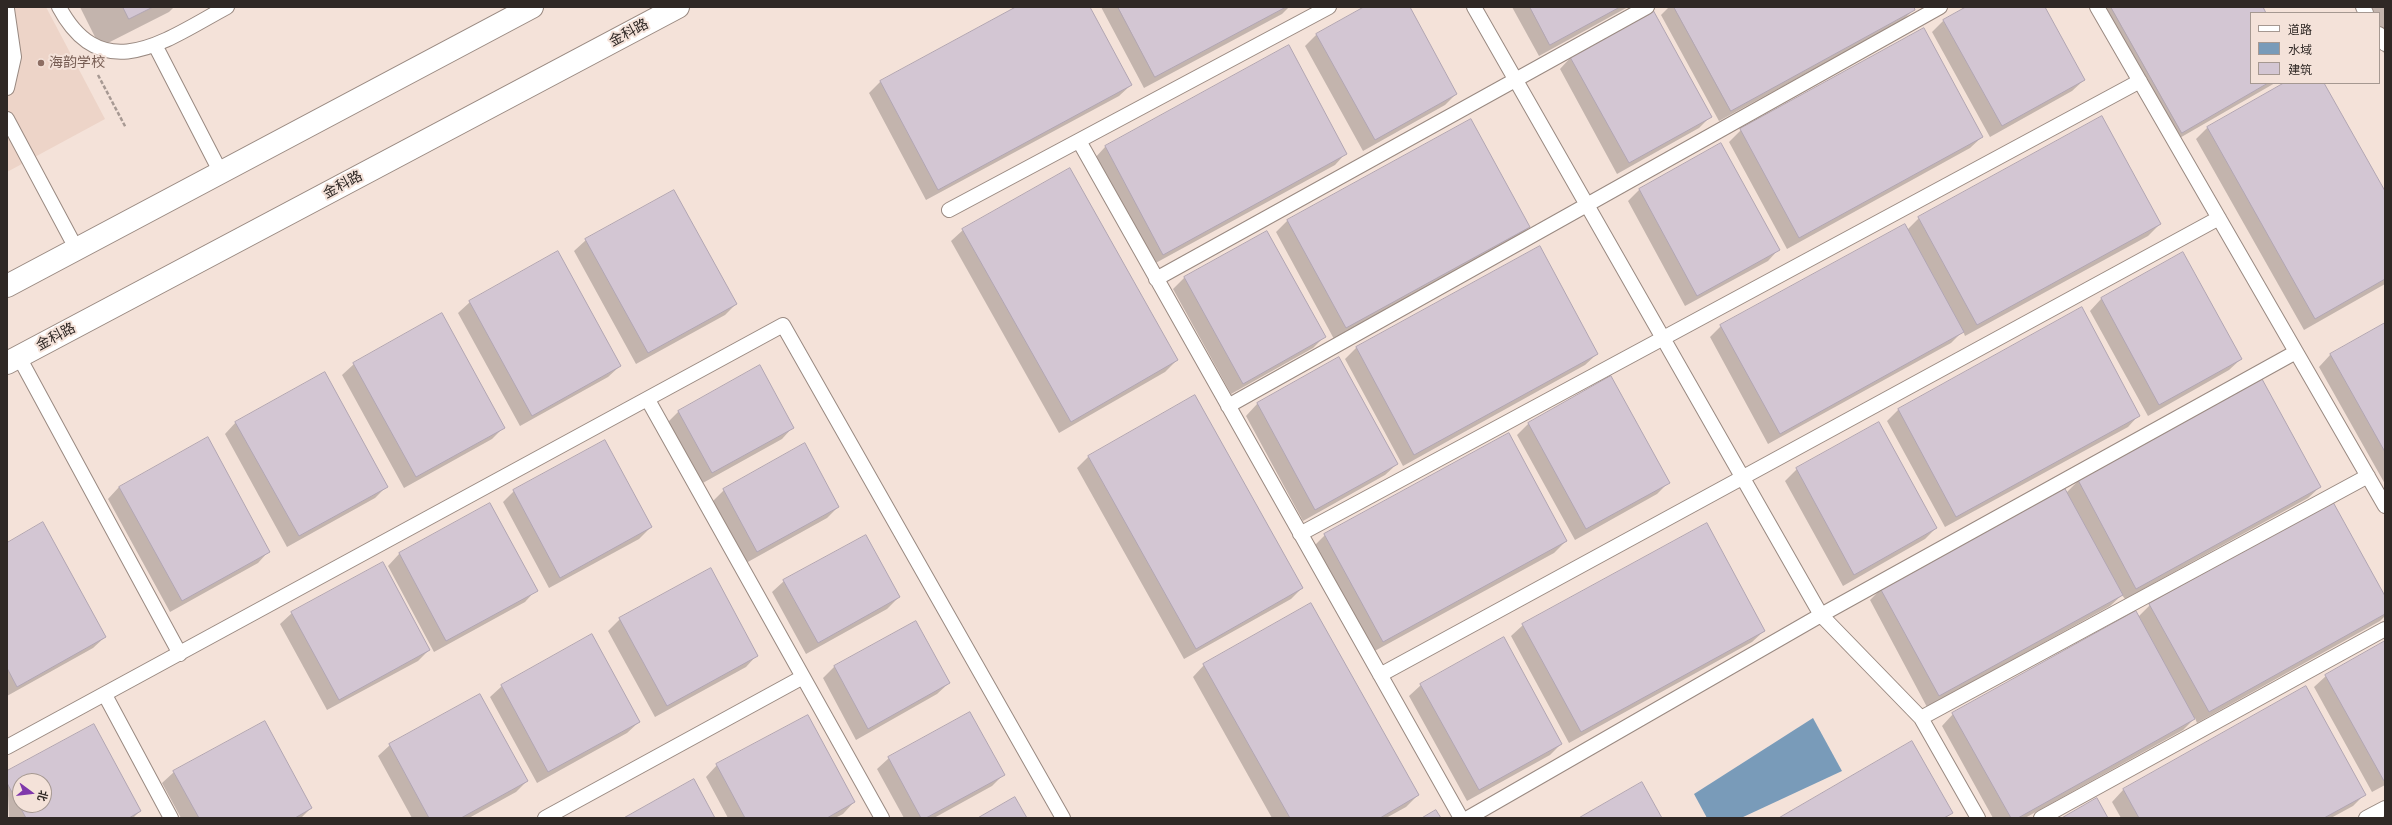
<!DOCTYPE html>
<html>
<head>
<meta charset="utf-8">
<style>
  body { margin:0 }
  #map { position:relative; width:2392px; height:825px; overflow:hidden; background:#f4e2d9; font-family:"PT Sans Narrow","Noto Sans SC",sans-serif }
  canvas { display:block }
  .frame { position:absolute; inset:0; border:8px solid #2f2825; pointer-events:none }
  .legend { position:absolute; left:2250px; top:12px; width:130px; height:72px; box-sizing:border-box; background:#f4e2d9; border:1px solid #a59891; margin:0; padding:5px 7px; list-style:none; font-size:12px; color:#2f2825 }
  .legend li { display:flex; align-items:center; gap:8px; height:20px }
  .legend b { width:20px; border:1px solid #a59891 }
  .north { position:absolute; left:12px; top:773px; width:40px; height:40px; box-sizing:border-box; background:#f4e2d9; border:1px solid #a59891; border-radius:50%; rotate:105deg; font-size:11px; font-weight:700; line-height:16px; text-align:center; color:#2f2825 }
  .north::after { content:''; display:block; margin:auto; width:14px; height:18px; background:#7f38ab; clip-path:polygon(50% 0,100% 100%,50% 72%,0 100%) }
</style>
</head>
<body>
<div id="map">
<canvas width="2392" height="825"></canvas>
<div class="frame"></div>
<ul class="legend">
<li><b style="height:5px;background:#fff"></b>道路</li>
<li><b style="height:11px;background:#799bb9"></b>水域</li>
<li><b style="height:11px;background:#d3c6d3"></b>建筑</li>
</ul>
<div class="north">北</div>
</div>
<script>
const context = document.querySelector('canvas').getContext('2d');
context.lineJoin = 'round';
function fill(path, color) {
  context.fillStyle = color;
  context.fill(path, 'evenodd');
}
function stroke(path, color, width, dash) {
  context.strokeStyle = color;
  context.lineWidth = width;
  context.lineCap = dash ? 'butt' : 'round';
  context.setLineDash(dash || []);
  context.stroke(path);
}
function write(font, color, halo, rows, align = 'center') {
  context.font = font + ' "PT Sans Narrow","Noto Sans SC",sans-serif';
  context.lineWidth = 4;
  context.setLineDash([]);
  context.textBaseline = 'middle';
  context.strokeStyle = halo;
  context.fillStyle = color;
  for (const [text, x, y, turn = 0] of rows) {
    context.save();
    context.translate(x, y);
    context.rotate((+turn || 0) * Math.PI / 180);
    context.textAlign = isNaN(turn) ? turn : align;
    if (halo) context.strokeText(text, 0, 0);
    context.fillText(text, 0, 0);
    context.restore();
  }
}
fill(new Path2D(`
  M7 7H46L105 119 7 172Z`), '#edd4c8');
fill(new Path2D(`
  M1813 718 1842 771 1741 818H1707L1694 794Z`), '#799bb9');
fill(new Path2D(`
  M80 7H174L169 12 100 47Z
  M1018 7H1089L1131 85 1119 96 926 200 869 93 880 82Z
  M1101 7H1289L1282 14 1144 88Z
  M1366 7H1408L1456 94 1445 105 1363 151 1305 46 1317 34Z
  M1512 7H1628L1539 56Z
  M1669 7H1920L1915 8 1902 21 1719 121 1661 15Z
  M1968 7H2044L2084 80 2072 91 1990 137 1932 32 1944 20Z
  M2093 7H2261L2265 13H2251V83H2275L2171 143Z
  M2357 7H2385V55L2379 45V13H2361Z
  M1288 47 1346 153 1335 165 1152 265 1094 159 1105 147Z
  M1571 57 1710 117 1699 128 1617 174 1560 69Z
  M2286 83H2323L2385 193V284L2304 330 2196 139 2208 127Z
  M1741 130 1982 137 1970 148 1787 249 1729 142Z
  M1721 144 1779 249 1768 261 1685 306 1628 201 1639 190Z
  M1919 218 2160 224 2148 236 1965 336 1963 331 1951 343 1768 444 1710 337 1721 326 1907 230Z
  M1288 220 1529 227 1518 238 1334 339 1276 232Z
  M963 230 1177 360 1165 372 1059 433 951 241Z
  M1267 232 1324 337 1313 348 1231 394 1173 289 1184 278Z
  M586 240 736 304 725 315 636 364 574 251Z
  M1539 247 1597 354 1585 365 1403 466 1345 359 1356 348Z
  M2183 254 2241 359 2229 370 2148 416 2090 311 2101 299Z
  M470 302 620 366 608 377 520 426 458 313Z
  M2385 324V484L2319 367 2330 355Z
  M1339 359 1397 464 1385 475 1303 521 1246 416 1257 404Z
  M354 364 503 428 492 439 404 488 342 375Z
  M2261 380 2320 487 2308 498 2125 599 2122 595 2110 606 1927 707 1870 600 1881 589 2066 493 2078 481Z
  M1195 396 1302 588 1291 599 1184 659 1077 468 1088 457Z
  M1898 410 2139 415 2128 427 1945 527 1887 421Z
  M679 411 793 427 782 439 701 484 667 423Z
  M236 422 386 487 375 498 287 547 225 434Z
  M1529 423 1669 482 1657 494 1575 540 1517 435Z
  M1508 434 1566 541 1554 553 1371 653 1313 547 1325 535Z
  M805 445 838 507 827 518 746 563 712 502 724 490Z
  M1797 469 1936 528 1925 539 1843 586 1785 481Z
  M119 487 269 551 258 563 170 612 108 499Z
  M514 491 651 527 639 539 549 588 503 502Z
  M490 504 536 590 525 602 434 652 388 566 399 554Z
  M7 544 105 637 93 648 7 696Z
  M784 581 899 597 887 609 806 654 772 592Z
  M2385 598V616L2380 621 2197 723 2195 718 2183 730 2025 818H1993L1942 726 1953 714 2138 617 2150 605Z
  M292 613 429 650 418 661 327 710 280 624Z
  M620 619 757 655 746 667 655 717 608 631Z
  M915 622 949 683 937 694 856 740 823 678 834 667Z
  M1523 625 1764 631 1752 642 1569 743 1511 636Z
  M2385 642V785L2372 792 2314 687 2326 676Z
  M1204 665 1418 795 1406 807 1386 818H1272L1193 677Z
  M1421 685 1561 744 1550 755 1467 801 1409 696Z
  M502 686 639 722 627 733 537 783 490 697Z
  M2306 688 2365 794 2353 806 2331 818H2121L2112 802 2123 790Z
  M93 726 140 811 133 818H9L7 773ZM20 781H44V805H20Z
  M390 745 527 781 516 792 469 818H412L378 756Z
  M889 758 1004 774 992 786 934 818H904L877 769Z
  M717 765 854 802 843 814 835 818H728L706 777Z
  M174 772 311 808 301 818H181L162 783Z`), '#0003');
const building = new Path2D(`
  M123 7H153L129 19Z
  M1016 7H1090L1132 85 938 190 880 81Z
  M1118 7H1286L1155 77Z
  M1364 7H1410L1457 94 1375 140 1316 34Z
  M1530 7H1620L1550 45Z
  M1674 7H1914L1915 10 1731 111Z
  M1966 7H2045L2085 80 2002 126 1943 20Z
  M2111 7H2263L2266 13H2251V83H2268L2182 133Z
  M1653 10 1712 117 1629 163 1570 57Z
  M1924 28 1983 137 1799 238 1740 129Z
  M1289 45 1347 154 1163 255 1105 146Z
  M2284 83H2324L2385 191V279L2315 319 2207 127Z
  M2102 116 2161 224 1977 325 1918 217Z
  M1471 119 1530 227 1346 328 1287 220Z
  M1721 143 1780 250 1697 296 1639 189Z
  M1070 168 1178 360 1071 422 962 229Z
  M674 190 737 304 648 353 585 239Z
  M1905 224 1964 332 1780 434 1720 325Z
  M1267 231 1326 337 1243 384 1184 277Z
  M1540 246 1598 354 1414 455 1356 347Z
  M558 251 621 366 532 416 469 301Z
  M2183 252 2242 359 2159 405 2101 298Z
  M2082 307 2140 416 1956 517 1898 409Z
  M442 313 505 428 416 477 353 363Z
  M2385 323V452L2330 354Z
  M1339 357 1398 464 1315 510 1257 403Z
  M760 365 794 428 712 473 678 411Z
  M325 372 388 487 299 536 235 422Z
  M1611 376 1670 483 1586 529 1528 423Z
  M2262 379 2321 487 2136 589 2078 480Z
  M1195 395 1303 588 1196 649 1088 456Z
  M1879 422 1937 528 1854 575 1796 468Z
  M1509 433 1567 541 1383 642 1324 534Z
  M208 437 270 552 182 601 119 487Z
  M605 440 652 527 560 578 513 490Z
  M805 443 839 507 757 552 723 489Z
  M2064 487 2123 595 1939 696 1880 588Z
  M2333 502 2385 596V614L2209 712 2149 604Z
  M490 503 538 591 446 641 399 553Z
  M43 522 106 637 17 687 7 668V543Z
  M1707 523 1765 631 1581 732 1522 624Z
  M866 535 900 597 818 643 783 580Z
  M383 562 430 650 339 700 291 612Z
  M711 568 758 656 667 706 619 618Z
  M1311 603 1419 795 1380 818H1290L1203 664Z
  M2136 611 2195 719 2018 818H2011L1952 713Z
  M916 621 950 683 868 729 834 666Z
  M592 634 640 722 548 772 501 685Z
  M1504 637 1562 744 1479 790 1420 684Z
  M2385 641V781H2384L2325 675Z
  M2306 686 2366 795 2324 818H2139L2123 789Z
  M480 694 528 781 461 818H429L389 744Z
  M970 712 1005 775 926 818H921L888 757Z
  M808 715 855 802 827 818H745L716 764Z
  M265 721 312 808 295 818H199L173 771Z
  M94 724 141 811 129 818H26L7 783V771ZM20 781H44V805H20Z
  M1912 741 1953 813 1944 818H1779Z
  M694 779 715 818H624Z
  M1642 782 1662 818H1579Z
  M1015 797 1027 818H978Z
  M2097 798 2108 818H2062Z
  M1436 810 1441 818H1422Z`);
fill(building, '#d3c6d3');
stroke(building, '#b1a5b2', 1);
const lane = new Path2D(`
  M59 7C103 90 169 38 227 7
  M1474 7 1821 615 1921 718 1978 818
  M2097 7 2385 506
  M2363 7 2366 13
  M7 9 14 57 7 88
  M2379 34 2385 44
  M155 45 221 173
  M7 119 77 250
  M1079 141 1461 818
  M949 210 1329 7
  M1156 279 1647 7
  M19 357 180 654
  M648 400 882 818
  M1228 406 1940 7
  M1300 534 2140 81
  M1380 675 2219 218
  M105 695 171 818
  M1921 718 2368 476
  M7 747 783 325 1063 818
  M545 818 803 677
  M1468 818 1821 615 2296 352
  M2041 818 2385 629
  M2366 818 2385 808`);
const secondary = new Path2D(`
  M7 286 532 7
  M7 363 678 7`);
stroke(lane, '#998981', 16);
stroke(secondary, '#998981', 24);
stroke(new Path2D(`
  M98 75 126 128`), '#a79993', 2.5, [4, 2]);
stroke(lane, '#fff', 14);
stroke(secondary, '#fff', 22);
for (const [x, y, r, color] of [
  [41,63,4,"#8d6e63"]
]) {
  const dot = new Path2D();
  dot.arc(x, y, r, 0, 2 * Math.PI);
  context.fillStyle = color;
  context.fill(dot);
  stroke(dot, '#f4e2d9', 1.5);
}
write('14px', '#2f2825', '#f4e2d9', [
  ["金科路",629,33,-28],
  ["金科路",343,185,-28],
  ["金科路",56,337,-28]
]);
write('14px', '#785e54', '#f4e2d9', [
  ["海韵学校",49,63]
], 'left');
</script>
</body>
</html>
